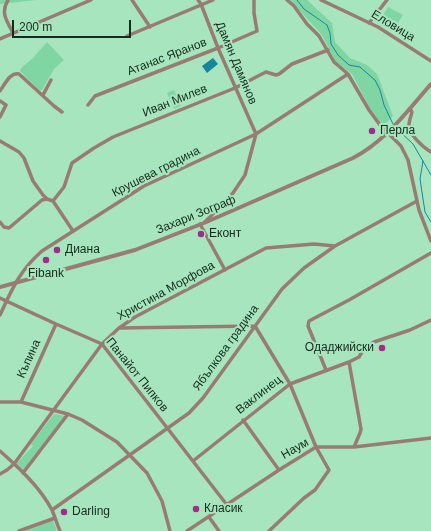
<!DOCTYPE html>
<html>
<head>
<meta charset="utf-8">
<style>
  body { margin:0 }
  #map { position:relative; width:431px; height:531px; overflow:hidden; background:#a7e5be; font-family:Helvetica,sans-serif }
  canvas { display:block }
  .scale { position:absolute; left:12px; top:20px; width:119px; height:18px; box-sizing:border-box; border:2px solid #132c1e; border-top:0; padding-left:5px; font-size:12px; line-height:14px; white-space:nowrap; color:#132c1e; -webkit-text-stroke:3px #a7e5be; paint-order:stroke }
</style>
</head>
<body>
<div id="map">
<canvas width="431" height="531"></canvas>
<div class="scale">200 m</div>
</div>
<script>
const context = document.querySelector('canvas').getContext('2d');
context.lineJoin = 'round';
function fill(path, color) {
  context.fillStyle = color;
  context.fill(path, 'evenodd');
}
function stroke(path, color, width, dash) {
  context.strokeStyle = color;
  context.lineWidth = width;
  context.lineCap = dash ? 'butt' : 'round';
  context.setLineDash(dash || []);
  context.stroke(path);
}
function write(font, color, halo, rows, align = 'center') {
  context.font = font + ' Helvetica,sans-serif';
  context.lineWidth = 4;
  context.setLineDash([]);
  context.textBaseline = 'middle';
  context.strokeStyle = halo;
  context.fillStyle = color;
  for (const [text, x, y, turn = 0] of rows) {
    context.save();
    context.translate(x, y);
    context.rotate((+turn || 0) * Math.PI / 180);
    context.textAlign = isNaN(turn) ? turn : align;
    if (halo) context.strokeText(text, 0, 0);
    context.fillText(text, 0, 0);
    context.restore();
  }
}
fill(new Path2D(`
  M0 0H37L0 4Z
  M290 0H307L332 23 335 42 350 58 367 65 377 74 393 116 383 126 371 110 352 74 335 61 322 35Z
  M388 7 403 15 398 23 383 15Z
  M47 42 64 60 54 69 42 90H39L20 71 21 68 33 58Z
  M174 90 181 106 174 109 167 93Z
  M54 414 66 416 23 471 16 464 33 446 31 444Z
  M53 520 57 531H27L26 530Z`), '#7fd6a3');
fill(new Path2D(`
  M213 58 218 64 207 73 202 66Z`), '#18859c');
stroke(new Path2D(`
  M297 0 304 9 327 25 330 33 331 44 338 55 349 65 360 67 375 80 380 90 384 105 393 124
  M395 127 413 144 431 175
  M423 161 420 179 425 212 431 222`), '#18859c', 1);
stroke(new Path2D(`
  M8 0C0 13 7 21 13 33
  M132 0 150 27
  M198 0 201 4 218 48 256 134 245 175 233 193 205 222
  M287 0 294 6 307 24 319 36 334 62 348 74 369 110 380 125 401 146 408 160 419 210 431 241
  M321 0 378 27 431 61
  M369 23 387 0
  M127 36 213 0
  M0 39 91 0
  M0 91C5 84 10 72 19 74L54 106 62 112
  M43 95 51 80
  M0 101 6 105 0 117
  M88 105 95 96 218 48 257 31 254 13V0
  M410 109 412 112C411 116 409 121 409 125 408 134 424 148 431 152
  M0 141 19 152 24 158 33 181 43 195 47 199 53 201 73 231
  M53 201 64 187 72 163 94 148 113 137 235 88 262 74 266 72 276 75 279 74 292 64 328 50
  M0 222 4 227 9 228 42 200 47 199
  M200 224 225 270
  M0 298 56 324 102 344 227 505
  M0 315C12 289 20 270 42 251L144 186 256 134 348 74
  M119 328 255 326 290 384 316 447 329 470 315 490 304 498 269 531
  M349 362 361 429 360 433 354 447
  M326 370 308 326 309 321 349 300 431 253
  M0 402H21L68 414 82 420 117 442 147 473 162 501 170 531
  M21 402 56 324
  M243 420 279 470
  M0 451C19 468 40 487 52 510 55 517 57 524 60 531
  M193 461 290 384 349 362 359 357 365 347 374 342 410 330 431 320
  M23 473 68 414
  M0 474 7 470 14 464 102 344 119 328 135 317 266 248 314 244 335 246
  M52 510 189 413 203 398 282 289 304 268 335 246 417 201
  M209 517 219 531
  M19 531 55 518
  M187 531 279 470 316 447H354L431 438`), '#987c73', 3.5);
stroke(new Path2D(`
  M0 287 135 250 204 223 353 158C386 141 407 111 431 84`), '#987c73', 4);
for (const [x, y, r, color] of [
  [372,131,4,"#9f2d89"],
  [201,234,4,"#9f2d89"],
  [57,250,4,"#9f2d89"],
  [46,260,4,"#9f2d89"],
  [382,348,4,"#9f2d89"],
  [196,509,4,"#9f2d89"],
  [64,512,4,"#9f2d89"]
]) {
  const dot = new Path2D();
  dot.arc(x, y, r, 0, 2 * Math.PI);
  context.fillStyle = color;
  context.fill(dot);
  stroke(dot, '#a7e5be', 1.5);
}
write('12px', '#132c1e', '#a7e5be', [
  ["Еловица",393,26,31],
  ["Атанас Яранов",167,57,-21],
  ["Дамян Дамянов",236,63,67],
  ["Иван Милев",175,101,-22],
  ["Крушева градина",156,172,-27],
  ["Захари Зограф",196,215,-22],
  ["Христина Морфова",166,291,-29],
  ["Ябълкова градина",226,348,-54],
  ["Къпина",29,359,-66],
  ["Панайот Пипков",137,375,51],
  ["Ваклинец",259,395,-38],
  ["Наум",295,449,-30]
]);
write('12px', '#132c1e', '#a7e5be', [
  ["Перла",380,131],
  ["Еконт",209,234],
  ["Диана",65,250],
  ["Fibank",46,274,"center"],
  ["Одаджийски",374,348,"right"],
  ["Класик",204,509],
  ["Darling",72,512]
], 'left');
</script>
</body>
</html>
